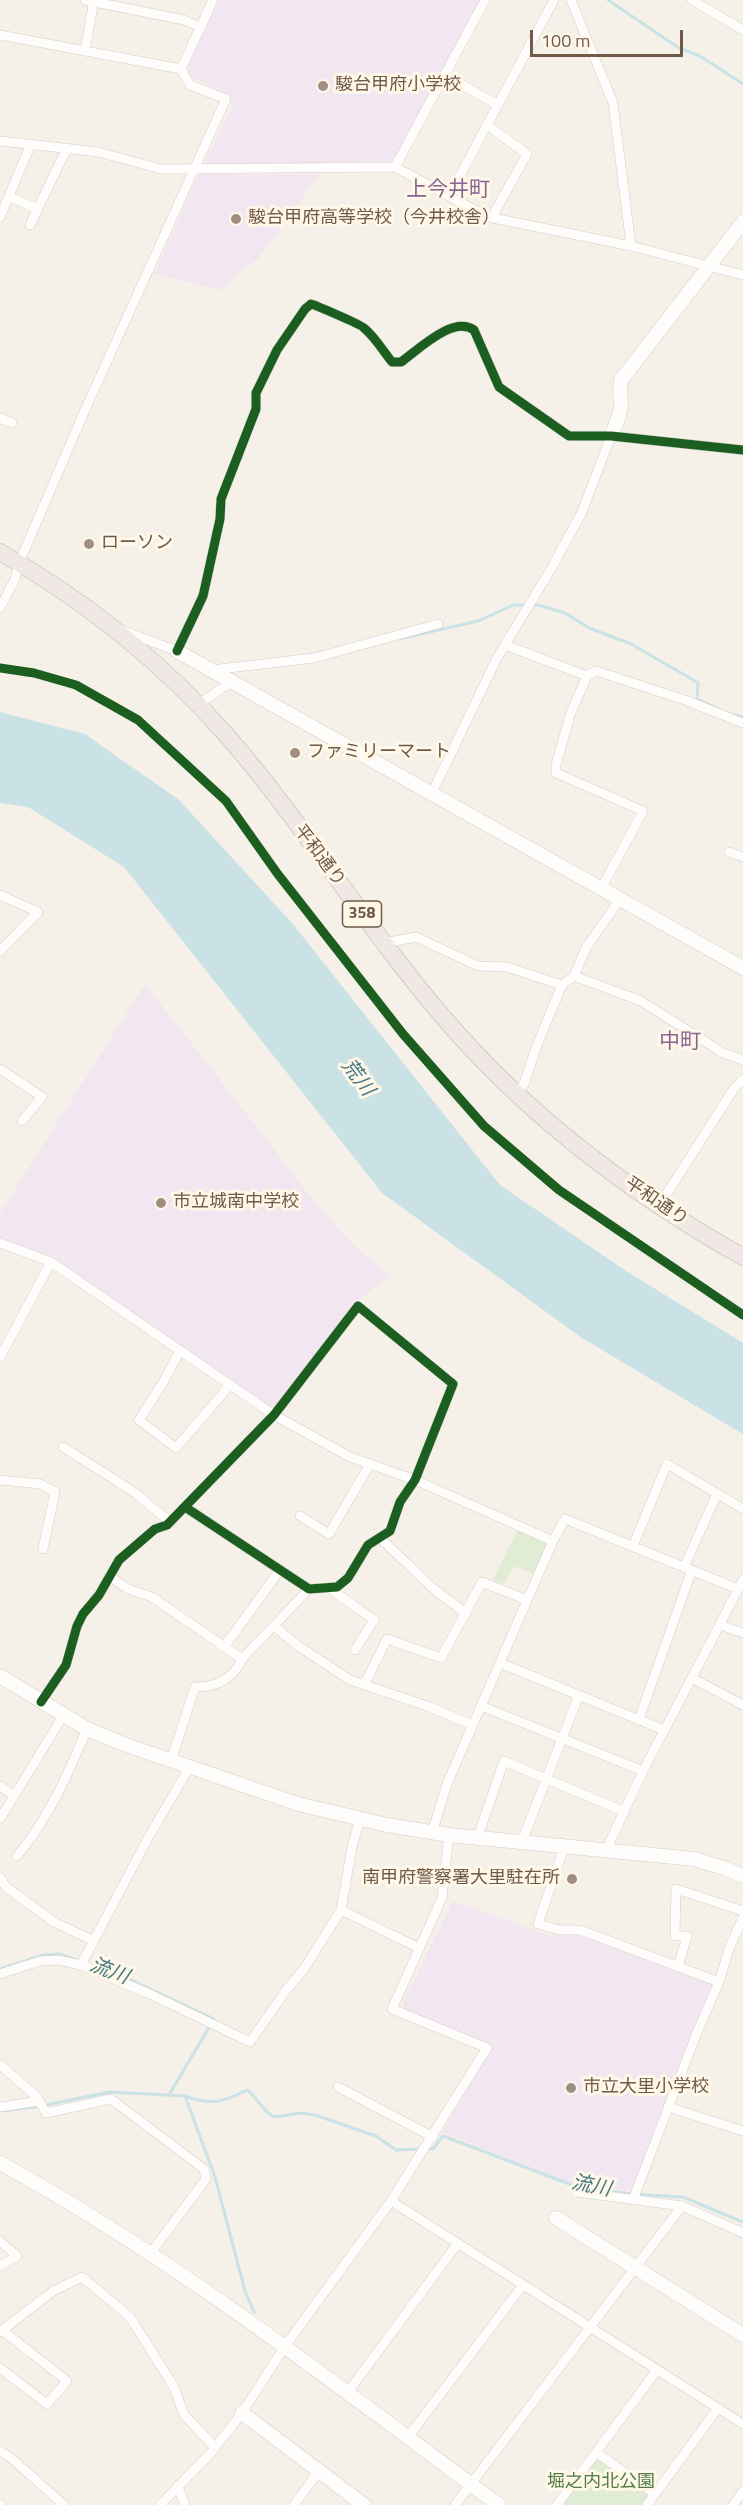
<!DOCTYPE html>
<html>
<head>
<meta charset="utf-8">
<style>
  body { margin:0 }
  #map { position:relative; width:743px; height:2505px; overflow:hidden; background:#f5f1e8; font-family:"Titillium Web",sans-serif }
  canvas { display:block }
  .scale { position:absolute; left:530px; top:30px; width:153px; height:27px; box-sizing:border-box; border:3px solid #725a49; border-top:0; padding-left:8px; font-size:18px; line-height:21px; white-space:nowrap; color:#725a49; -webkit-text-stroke:4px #fff7e8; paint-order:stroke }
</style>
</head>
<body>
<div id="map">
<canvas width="743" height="2505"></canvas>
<div class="scale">100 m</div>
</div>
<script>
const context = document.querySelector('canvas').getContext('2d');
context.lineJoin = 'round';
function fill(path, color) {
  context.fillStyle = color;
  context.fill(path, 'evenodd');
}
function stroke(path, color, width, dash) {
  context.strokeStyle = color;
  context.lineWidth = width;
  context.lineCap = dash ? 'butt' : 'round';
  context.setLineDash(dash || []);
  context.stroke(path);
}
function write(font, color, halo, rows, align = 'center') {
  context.font = font + ' "Titillium Web","Noto Sans JP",sans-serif';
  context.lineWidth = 6;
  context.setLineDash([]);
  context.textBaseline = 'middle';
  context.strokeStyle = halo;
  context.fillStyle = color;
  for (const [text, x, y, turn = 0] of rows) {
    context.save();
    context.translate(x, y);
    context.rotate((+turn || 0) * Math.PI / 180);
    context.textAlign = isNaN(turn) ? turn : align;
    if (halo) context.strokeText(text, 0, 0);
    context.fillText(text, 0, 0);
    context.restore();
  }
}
fill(new Path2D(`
  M216 0H481L395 161 203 166 232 106 229 94 191 77 187 67Z
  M199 174H320L257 260 243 268 221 290 154 274Z
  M145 984 320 1208 360 1252 390 1275 359 1300 274 1415 51 1262 0 1243V1213Z
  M453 1901 549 1935 573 1933 713 1984 636 2192 572 2185 442 2132 493 2045 404 2009 403 2003Z`), '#f2e7f0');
fill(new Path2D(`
  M517 1531 551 1546 538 1576 514 1566 504 1584 493 1580Z
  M596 2452 655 2494 647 2505H557Z`), '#e0ecd3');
fill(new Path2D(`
  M0 712 85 734 179 800 292 923 500 1185 623 1269 743 1343V1434L582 1338 382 1193 124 867 28 807 0 803Z`), '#cae2e5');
stroke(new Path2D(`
  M608 0 679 48 700 56 743 84
  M399 639 478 621 514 605H538L565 613 589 628 631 644 695 681 698 683 697 699 717 708
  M735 715 743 717
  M0 1969 43 1955 59 1954 127 1978 214 2019 169 2095
  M185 2096C212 2106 223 2102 247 2090 258 2098 260 2108 274 2117L301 2113 315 2115 376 2136 396 2150 420 2149
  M0 2111 36 2107 110 2092 185 2096 215 2177 245 2291 254 2312
  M426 2149H433L443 2136 572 2185 631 2194 683 2197 743 2222`), '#cae2e5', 3);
const street = new Path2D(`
  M85 0 184 20 200 27
  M571 0 613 103 631 246
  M692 0 743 30
  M0 35 181 69
  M85 51 94 0
  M181 69 213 0
  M445 75 498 105
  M487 125 527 154 492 217
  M0 141 98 152 161 169 395 167 488 217 631 246 743 275
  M395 167 485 0
  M449 196 554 0
  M10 197 38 209
  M0 217 31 144
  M30 225 67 148
  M0 418 12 423
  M0 608 15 579 19 563 85 410 226 99 190 85 181 69
  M124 631 177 651 203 596 220 519 221 499 256 409V393L277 350 305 309 311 304C315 305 362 325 364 328 375 337 383 351 392 362H401C418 350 453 315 474 330L499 387 569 436H611L743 450
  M505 645 587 676 596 671 685 700 743 723
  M211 670 314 658 438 624
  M587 676 570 715 556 765V773L643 811 601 889
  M198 705 232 681
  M431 795 497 658 551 569 582 512 611 436
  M729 852 743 857
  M0 895 38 912 0 951
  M384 943 416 937 478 966 507 967 562 985
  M574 976 641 1001 723 1053 743 1060
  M0 1069 42 1097 22 1121
  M516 1093 524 1084 537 1045 562 985 574 976 586 948 620 899
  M659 1206 733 1090 743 1079
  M0 1243 51 1262 274 1415 350 1457 415 1480 553 1541 447 1784 432 1833
  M180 1350 164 1381 139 1420 176 1448 230 1385
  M0 1357 51 1262
  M63 1447 134 1492 170 1522
  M0 1480 40 1484 55 1492 43 1549
  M300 1516 329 1534 370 1464
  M380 1538 436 1591 466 1613
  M553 1541 565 1519 738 1589
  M633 1546 667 1464 743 1509
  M684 1567 717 1494
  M109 1576 128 1589 152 1597 242 1659
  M329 1588 374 1620 355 1650
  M720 1625 743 1633
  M274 1626 297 1645 350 1680 430 1707 472 1725
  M224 1647 280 1570
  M500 1663 664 1730
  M692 1678 743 1705
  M364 1685 387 1639 441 1658 482 1582 527 1600
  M41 1702 66 1665 77 1626 83 1614 99 1595 119 1560 155 1529 167 1525 274 1415 358 1306 453 1384 415 1480 400 1502 390 1531 368 1545 348 1578 337 1587 309 1589 185 1507
  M481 1706 643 1771
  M639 1719 692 1570
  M171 1761 195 1687C216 1687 233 1680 242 1659L309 1589
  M0 1786 14 1796
  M0 1819 63 1716
  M477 1839 504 1761 625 1812
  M521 1844 579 1695
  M564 1847 538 1924 560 1930H580L719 1982
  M606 1850 643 1771 743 1580
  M17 1856C50 1816 67 1776 87 1729
  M0 1877 6 1887 54 1922 94 1941
  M341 1910 419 1948
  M81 1965 148 1838 189 1768
  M678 1967 687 1936H675L676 1889 743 1911
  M0 1974 40 1961 58 1960 81 1965 152 1995 250 2042 287 1989 304 1969 341 1910 352 1847 360 1819
  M0 2065 37 2097 46 2113 111 2099 204 2169 206 2179 150 2254
  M338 2087 433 2137
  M0 2107 39 2101
  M668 2107 743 2131
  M577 2192 682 2206 743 2233
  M633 2200 696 2035 719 1982 730 1946 743 1918
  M391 2201 743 2424
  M0 2241 17 2256 0 2266
  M0 2332 53 2291 82 2277 130 2317 174 2387 184 2415 215 2447
  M0 2368 47 2404 67 2381 2 2330
  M348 2392 458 2243
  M408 2437 523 2285
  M0 2451 10 2457 64 2505
  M596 2452 655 2494
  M178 2486 185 2505
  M0 2504 1 2505
  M160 2505 210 2454 242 2413 285 2346 391 2201 487 2048 392 2009 442 1898 449 1835
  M294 2505 319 2471
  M455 2505 682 2206
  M557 2505 657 2370
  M647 2505 718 2408
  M733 2505 743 2491`);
const secondary = new Path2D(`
  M611 436C615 426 620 416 621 406 621 396 619 390 621 380L743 222
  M177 651 743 968
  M0 1676 87 1729 126 1745 298 1804 387 1825 449 1835 694 1859 727 1869 743 1876
  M0 2163C177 2260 336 2385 499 2505
  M556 2218 743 2335
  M242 2413 364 2505`);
const highway = new Path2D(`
  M0 552C86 601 163 663 229 738 306 827 367 929 444 1018 527 1115 633 1195 743 1257`);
stroke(street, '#d4cdc5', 10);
stroke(secondary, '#d4cdc4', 15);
stroke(highway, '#d4ccc5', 18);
stroke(street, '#fefdfc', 9);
stroke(secondary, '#fefdfc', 14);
stroke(highway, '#f0e8e4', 16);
stroke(new Path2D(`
  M177 651 203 596 220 519 221 499 256 409V393L277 350 305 309 311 304C315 305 362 325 364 328 375 337 383 351 392 362H401C418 350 453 315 474 330L499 387 569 436H611L743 450
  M0 668 34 673 76 685 138 720 226 801 277 873 403 1034 484 1126 559 1190 743 1315
  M41 1702 66 1665 77 1626 83 1614 99 1595 119 1560 155 1529 167 1525 274 1415 358 1306 453 1384 415 1480 400 1502 390 1531 368 1545 348 1578 337 1587 309 1589 185 1507`), '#1b5e20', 9);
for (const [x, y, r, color] of [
  [323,86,6,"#a08f81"],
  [236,219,6,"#a08f81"],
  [89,544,6,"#a08f81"],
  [295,753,6,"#a08f81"],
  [161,1203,6,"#a08f81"],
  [572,1879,6,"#a08f81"],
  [571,2088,6,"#a08f81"]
]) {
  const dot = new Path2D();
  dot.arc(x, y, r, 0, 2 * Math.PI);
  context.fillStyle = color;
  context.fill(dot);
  stroke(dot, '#fff7e8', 2);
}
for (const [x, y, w] of [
  [362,914,39]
]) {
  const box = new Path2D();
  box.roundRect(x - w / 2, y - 13, w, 26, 4.5);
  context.fillStyle = '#fff7e8';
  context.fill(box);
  stroke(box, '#725a49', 1.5);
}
write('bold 16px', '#725a49', null, [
  ["358",362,914]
]);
write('18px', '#725a49', '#fff7e8', [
  ["駿台甲府小学校",335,86],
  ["駿台甲府高等学校（今井校舎）",248,219],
  ["ローソン",101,544],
  ["ファミリーマート",307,753],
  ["市立城南中学校",173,1203],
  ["南甲府警察署大里駐在所",560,1879,"right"],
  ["市立大里小学校",583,2088]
], 'left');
write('18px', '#725a49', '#fff7e8', [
  ["平和通り",319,856,53],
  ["平和通り",656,1202,34]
]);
write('18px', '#527d44', '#fff7e8', [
  ["堀之内北公園",601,2483]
]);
write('italic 20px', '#437785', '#fff7e8', [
  ["荒川",357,1078,53],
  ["流川",109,1972,21],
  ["流川",591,2187,11]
]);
write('21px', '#886595', '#fff7e8', [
  ["上今井町",448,191],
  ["中町",680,1043]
]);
</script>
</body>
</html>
